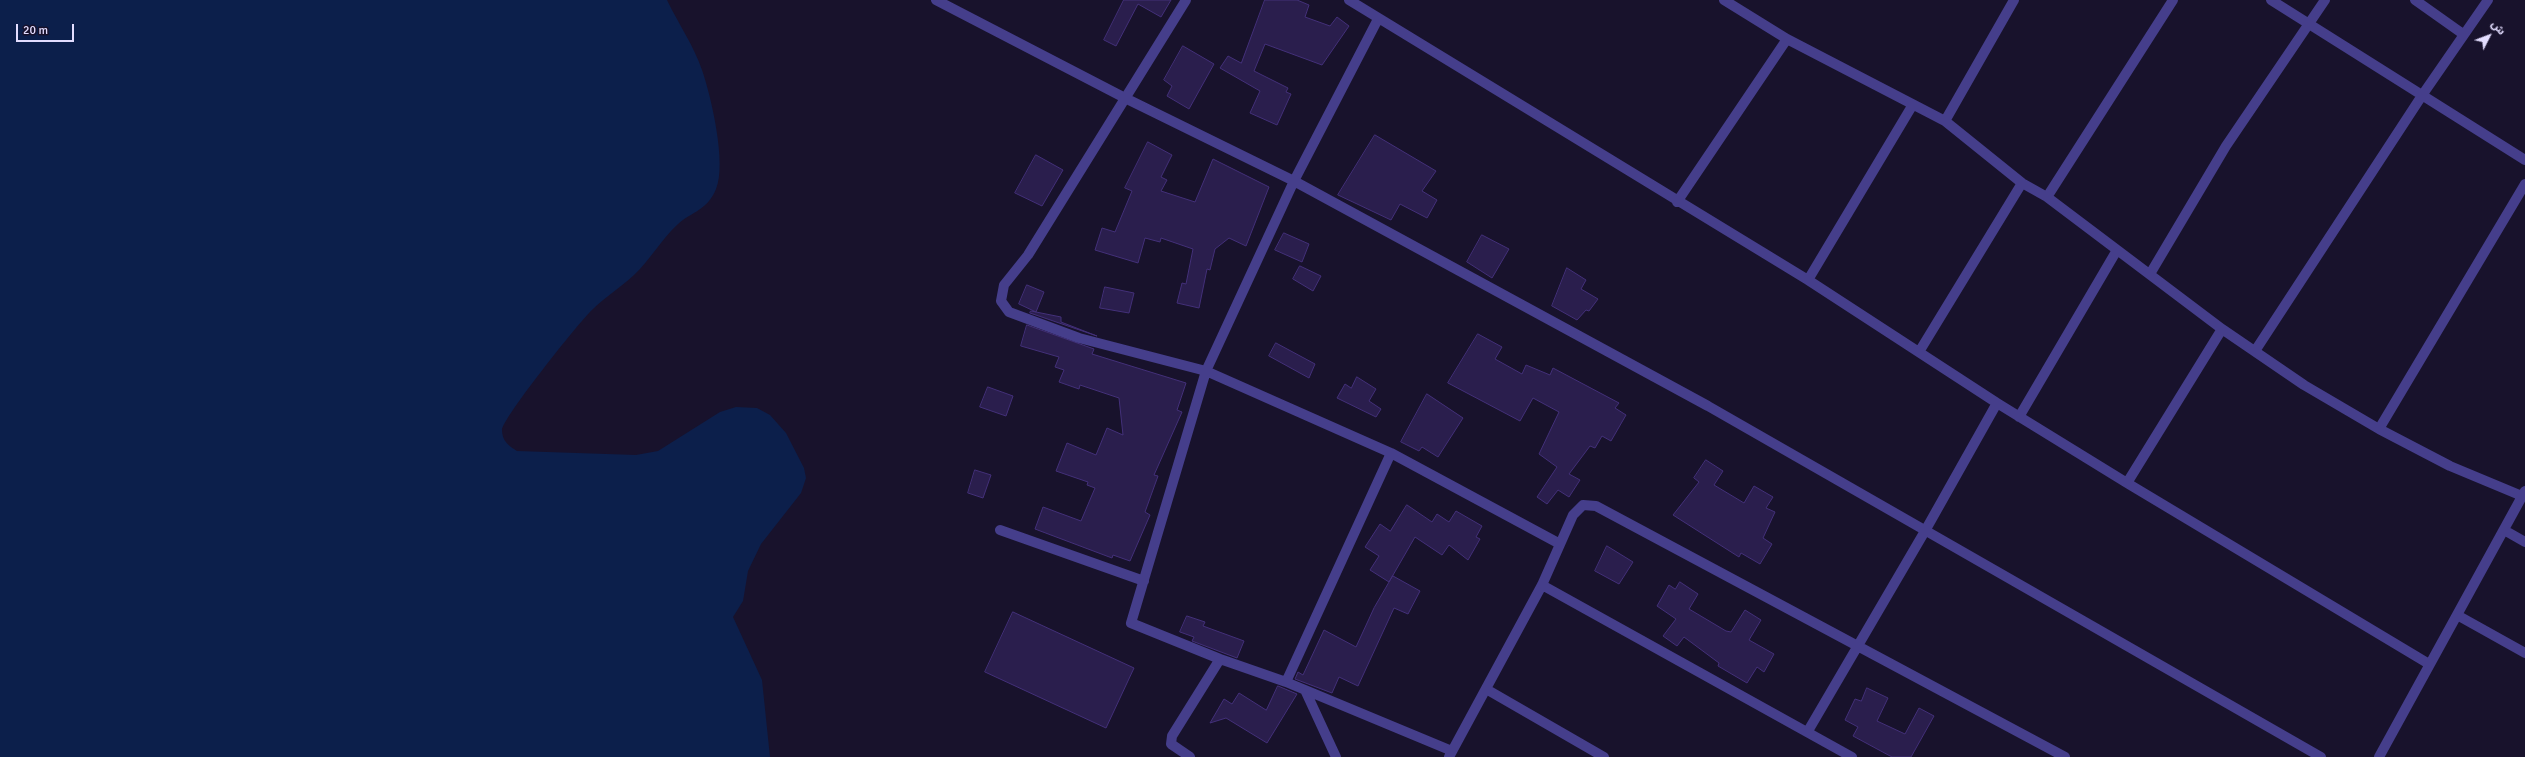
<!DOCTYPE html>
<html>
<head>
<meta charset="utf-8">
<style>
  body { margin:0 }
  #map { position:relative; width:2525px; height:757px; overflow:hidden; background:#18122c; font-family:Signika,"Noto Sans Arabic",sans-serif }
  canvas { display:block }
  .north { position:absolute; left:2469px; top:16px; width:40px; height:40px; -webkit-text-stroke:3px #18122c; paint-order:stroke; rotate:48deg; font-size:11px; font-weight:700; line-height:16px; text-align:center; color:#e3ddff }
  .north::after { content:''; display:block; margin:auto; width:14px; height:18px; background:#e3ddff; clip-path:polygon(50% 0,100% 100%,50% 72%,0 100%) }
  .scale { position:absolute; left:16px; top:24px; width:58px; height:18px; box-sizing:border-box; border:2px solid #e3ddff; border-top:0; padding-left:5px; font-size:12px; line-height:14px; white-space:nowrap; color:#e3ddff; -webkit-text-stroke:3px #18122c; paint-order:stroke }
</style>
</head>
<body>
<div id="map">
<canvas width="2525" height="757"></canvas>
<div class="north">ش</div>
<div class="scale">20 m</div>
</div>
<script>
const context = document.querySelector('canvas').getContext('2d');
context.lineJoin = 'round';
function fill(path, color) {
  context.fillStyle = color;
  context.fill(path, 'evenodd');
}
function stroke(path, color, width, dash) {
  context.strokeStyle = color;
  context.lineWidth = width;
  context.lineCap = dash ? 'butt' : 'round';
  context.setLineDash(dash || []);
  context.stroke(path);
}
fill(new Path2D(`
  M0 0H667C678 23 694 46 702 70 711 96 727 164 716 189 707 211 692 211 677 225 661 240 650 260 634 275 621 287 605 297 592 310 579 322 502 419 502 430 502 441 509 446 517 451L636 455 658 451 720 412 736 407 757 408 770 415 786 433 804 468 806 478 801 493 761 544 748 571 743 601 733 617 762 680 770 757H0Z`), '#0c1f4b');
const building = new Path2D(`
  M1124 0H1171L1161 17 1138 4 1116 46 1104 40Z
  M1265 0H1297L1309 5 1305 17 1330 26 1337 17 1349 26 1322 65 1265 44 1254 71 1288 88 1286 92 1291 94 1277 125 1250 113 1260 91 1220 68 1228 56 1241 63Z
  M1183 46 1214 64 1189 109 1167 96 1172 86 1164 80Z
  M1375 135 1436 171 1422 191 1437 200 1427 218 1400 204 1391 220 1338 195Z
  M1148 142 1172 155 1161 177 1167 180 1161 191 1195 202 1213 159 1269 187 1246 246 1229 238 1215 249 1210 270 1207 269 1199 308 1177 303 1182 283 1186 284 1193 249 1161 238 1160 242 1145 238 1138 263 1095 250 1102 228 1115 232 1132 191 1125 188Z
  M1036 155 1063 170 1042 206 1015 193Z
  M1284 233 1309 244 1302 262 1275 250Z
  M1482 235 1509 249 1492 278 1467 262Z
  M1300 266 1321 276 1313 291 1293 279Z
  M1567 268 1586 280 1581 289 1598 299 1589 311 1586 310 1577 320 1552 306Z
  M1027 285 1044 292 1036 312 1019 304Z
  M1105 287 1134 293 1129 313 1100 308Z
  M1031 311 1061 317V322L1097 336 1030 313Z
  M1027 325 1094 349 1092 354 1186 383 1177 410 1182 412 1154 475 1158 476 1145 512 1150 515 1130 561 1113 555 1112 558 1035 529 1043 507 1081 521 1095 488 1087 485 1088 482 1056 471 1067 443 1096 455 1107 428 1123 435 1119 398 1080 385 1079 389 1059 382 1064 370 1055 367 1059 357 1021 346Z
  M1478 334 1502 347 1495 359 1522 374 1526 365 1550 375 1553 368 1619 403 1615 408 1626 415 1611 441 1602 436 1595 448 1590 446 1569 474 1580 480 1569 497 1558 490 1547 504 1537 497 1557 467 1539 454 1559 412 1533 398 1520 421 1448 383Z
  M1276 343 1315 364 1309 378 1269 356Z
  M1357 377 1376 389 1369 401 1381 409 1376 417 1337 398 1345 384 1351 388Z
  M988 387 1013 396 1006 416 980 407Z
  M1427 394 1463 418 1438 457 1422 447 1419 451 1401 442Z
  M1706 460 1723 471 1714 485 1744 503 1754 486 1773 497 1766 508 1775 512 1763 538 1772 544 1760 564 1741 553 1739 557 1673 515 1699 482 1694 478Z
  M975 470 991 475 983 498 968 493Z
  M1407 505 1432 522 1437 514 1449 522 1456 511 1482 526 1476 537 1480 539 1468 560 1449 545 1442 555 1415 537 1389 582 1370 570 1379 556 1365 547 1380 524 1390 531Z
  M1607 546 1633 562 1619 584 1595 571Z
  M1393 576 1420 591 1408 614 1394 608 1358 686 1339 677 1332 693 1295 679 1298 672 1303 675 1324 630 1356 647 1374 608Z
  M1680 582 1698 594 1689 609 1726 631 1731 632 1745 610 1761 620 1749 640 1774 654 1764 672 1757 667 1747 683 1718 666 1719 663 1684 637 1677 646 1663 636 1676 619 1657 606 1669 585 1675 589Z
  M1013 612 1134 668 1106 728 985 672Z
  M1187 616 1205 622 1203 626 1244 641 1237 658 1192 641 1194 637 1180 632Z
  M1278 686 1297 694 1267 743 1226 718 1210 723 1224 699 1232 704 1239 693 1266 710Z
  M1867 688 1888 698 1877 721 1905 734 1919 708 1934 716 1911 757H1892L1853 736 1858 727 1845 720 1855 699 1861 701Z`);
fill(building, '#2a1e4d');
stroke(building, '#433079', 1);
stroke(new Path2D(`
  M936 0 1125 98 1294 181 1708 406 2321 757
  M1186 0 1028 255 1004 285 1001 301 1009 312 1079 338 1206 371 1391 453 1560 544
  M1349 0 1808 280 1997 403 2127 483 2429 664
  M1724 0 1787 39 1945 121 2022 183 2047 197 2222 329 2304 385 2379 429 2450 466 2522 496
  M2271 0 2525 160
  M2415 0 2463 34
  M1378 19 1294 181 1206 371 1131 623 1220 659 1286 682 1452 751
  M1945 121 2014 0
  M2047 197 2173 0
  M1677 202 1787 39
  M2150 274 2226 146 2325 0
  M1808 280 1912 106
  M2255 351 2423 94 2488 0
  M1919 352 2022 183
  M2019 417 2117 250
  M2379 429 2525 184
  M2127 483 2222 329
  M1000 530 1144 581
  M2504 530 2525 542
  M1542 585 1852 757
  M2457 615 2525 653
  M1286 682 1391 453
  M1486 689 1604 757
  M1305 690 1336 757
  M1808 731 1925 531 1997 403
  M1190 757 1171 744 1172 736 1220 659
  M1449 757 1542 585 1573 515 1583 505 1596 506 2065 757
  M2379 757 2525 491`), '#453e8b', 10);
</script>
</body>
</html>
